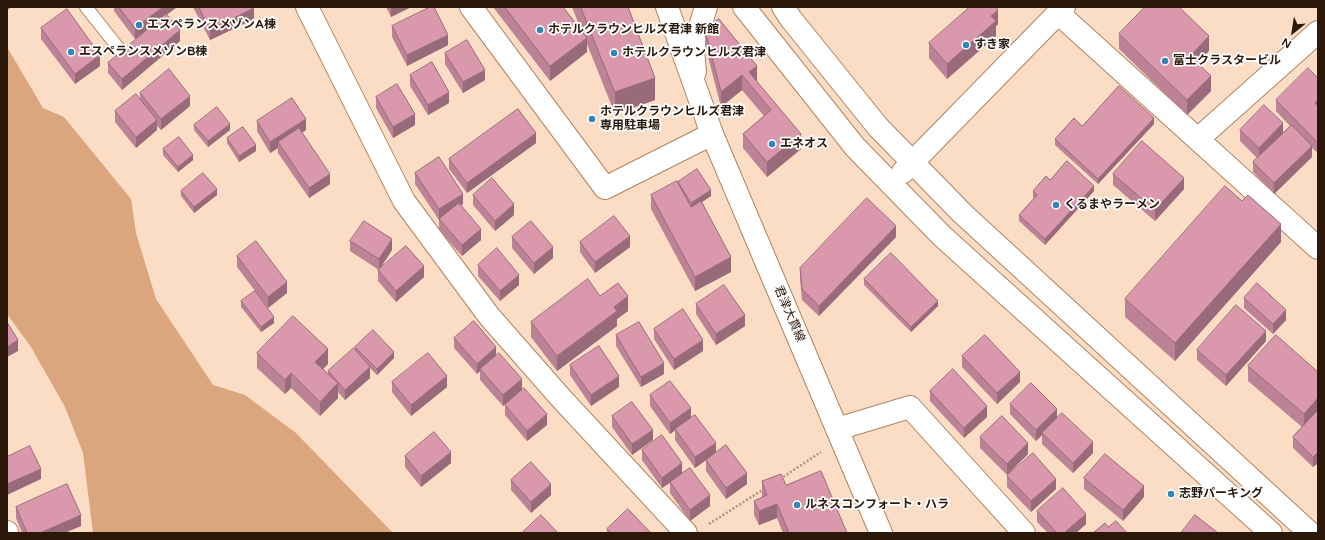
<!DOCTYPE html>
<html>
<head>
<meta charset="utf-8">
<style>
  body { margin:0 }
  #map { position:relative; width:1325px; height:540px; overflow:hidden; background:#fbdcc5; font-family:"Varela Round",sans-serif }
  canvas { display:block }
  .frame { position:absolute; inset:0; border:8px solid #2b1809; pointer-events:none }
  .north { position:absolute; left:1273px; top:12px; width:40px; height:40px; -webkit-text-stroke:3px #fff; paint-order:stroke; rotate:210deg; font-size:11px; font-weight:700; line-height:16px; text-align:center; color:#2b1809 }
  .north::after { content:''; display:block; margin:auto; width:14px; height:18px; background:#2b1809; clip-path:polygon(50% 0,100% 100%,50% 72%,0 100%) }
</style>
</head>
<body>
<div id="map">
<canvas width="1325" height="540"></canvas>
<div class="frame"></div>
<div class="north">N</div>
</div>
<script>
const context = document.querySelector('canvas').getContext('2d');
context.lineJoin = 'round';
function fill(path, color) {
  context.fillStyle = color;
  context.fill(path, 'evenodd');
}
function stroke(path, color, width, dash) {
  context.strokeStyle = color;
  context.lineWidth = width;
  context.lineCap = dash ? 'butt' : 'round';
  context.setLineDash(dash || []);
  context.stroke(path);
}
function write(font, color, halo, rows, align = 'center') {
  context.font = font + ' "Varela Round","Noto Sans JP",sans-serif';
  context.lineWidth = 3.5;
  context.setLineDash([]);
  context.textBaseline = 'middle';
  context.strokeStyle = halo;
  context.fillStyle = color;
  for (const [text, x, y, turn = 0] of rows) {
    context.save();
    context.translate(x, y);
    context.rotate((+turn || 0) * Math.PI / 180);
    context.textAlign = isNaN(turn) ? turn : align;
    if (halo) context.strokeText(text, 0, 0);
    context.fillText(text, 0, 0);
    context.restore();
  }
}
fill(new Path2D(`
  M7 47 43 108 64 117 131 199 136 233 156 299 213 385 245 395 296 433 393 533H93L83 453 65 407 31 347 7 314V257L8 253 7 251Z`), '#dba67e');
const lane = new Path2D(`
  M86 7 120 50`);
const street = new Path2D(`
  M307 7 404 201 489 316 560 397 686 533
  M471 7 605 188 712 134
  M1058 13 1318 248
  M1198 139 1318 32
  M837 429 910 407 1024 533
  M7 532V533`);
const secondary = new Path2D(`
  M667 7 712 134 881 533
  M744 7 855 147 942 236 1271 533
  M783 7 791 19 878 127 962 213 1310 533
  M695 72 693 49 706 7
  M903 172 1064 7`);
stroke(lane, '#b2835e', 14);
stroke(street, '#b2835e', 24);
stroke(secondary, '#b2835e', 24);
stroke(new Path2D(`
  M780 479 821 452
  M709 524 764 489`), '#af9480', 2.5, [2, 2]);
stroke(lane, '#fff', 12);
stroke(street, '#fff', 22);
stroke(secondary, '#fff', 22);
fill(new Path2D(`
  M114 7H177L167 14 180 41 122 90 108 73V63L153 25 135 39 114 11Z
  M193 7H253L254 19 210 40Z
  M386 7H411L391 17Z
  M493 7H563L581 30 572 7H628L655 100 615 114 587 44V52L550 81Z
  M998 24 996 26V36L947 79 929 58V43Z
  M392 26 448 45 407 66 392 37Z
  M41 28 100 66 75 84 41 39Z
  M705 30 757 81 801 149 767 177 743 148V134L764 116 742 90 721 107 705 45Z
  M1119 34 1209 51 1197 63 1211 91 1187 115 1119 49Z
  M445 53 485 80 463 93 445 64Z
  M410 75 449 103 428 115 410 86Z
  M1318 78V153L1312 148V157L1274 194 1253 172V162L1257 158 1240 141V130L1283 133 1290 126 1276 111V100Z
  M140 93 190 106 161 130 157 126V130L136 148 115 122V111L140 98Z
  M376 97 415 125 393 138 376 108Z
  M257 121 306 130 302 132 330 184 309 198 278 153V148L270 153 257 131Z
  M1154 124 1098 184 1055 145V139Z
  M194 125 230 130 208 147 194 130Z
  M227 138 256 151 239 162 227 143Z
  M536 143 467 193 449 169V159Z
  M163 149 193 160 178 172 163 155Z
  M415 173 463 204 461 205 481 240 462 256 439 230V219V220L415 184Z
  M1113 174 1184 189 1155 221 1113 185Z
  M1050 180 1094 191 1045 245 1019 221V215L1034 198 1033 197V191Z
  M678 182 711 196 702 202 731 272 695 291 651 209V195Z
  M181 191 217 195 194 213 181 196Z
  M473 195 514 215 495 231 473 205Z
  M512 237 553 258 534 274 512 248Z
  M896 237 819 316 802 300 800 278V268Z
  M350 241 392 250 380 268 424 277 396 302 378 281V270H379L350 251Z
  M580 242 630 247 595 273 580 252Z
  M1281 242 1175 361 1125 317V299Z
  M237 256 287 293 268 308 237 267Z
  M478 265 519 285 500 301 478 276Z
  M864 279 938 306 911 332 864 285Z
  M600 296 628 311 617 319V326L557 371 531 337V322Z
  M1244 298 1286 320 1273 334 1244 308Z
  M241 301 274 323 261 332 241 307Z
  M696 304 745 326 716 345 696 314Z
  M654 329 703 351 674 370 654 339Z
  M616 335 664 374 641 387 616 346Z
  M454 338 496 356 522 390 503 406 480 380V371L477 374 454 348Z
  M1266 341 1226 386 1197 360V350Z
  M355 347 394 358 377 375 370 368V378L345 400 338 392V398L320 416 291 388 285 394 257 368V353L328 364 323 369 328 374V371L355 350Z
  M962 356 1020 382 997 404 962 367Z
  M570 365 619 387 591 406 570 375Z
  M1248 366 1318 372V463L1313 467 1293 448V437L1302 427 1248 381Z
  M392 382 447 387 411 416 392 392Z
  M930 391 987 417 964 438 930 401Z
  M650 395 691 418 716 453 747 484 726 499 706 471V460L695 468 675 440V430L670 434 650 406Z
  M1010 404 1057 418 1093 453 1073 473 1042 444V435L1036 441 1010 414Z
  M505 405 547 425 527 441 505 415Z
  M612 416 653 440 632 455 612 427Z
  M980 437 1028 454 1007 475 980 448Z
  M642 450 682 473 710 506 690 521 670 493V483L662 488 642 460Z
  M405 456 451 463 421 487 405 467Z
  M1007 476 1056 489 1031 512 1007 487Z
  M1084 478 1144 497 1123 521 1084 489Z
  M511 480 551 495 531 513 511 490Z
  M762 481 786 485 847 533H783L777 518 759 525 754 515V501L762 497Z
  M16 507 81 526 64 533H22L16 518Z
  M1037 511 1086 524 1076 533H1048L1037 522Z
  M607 529 651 533H607Z`), '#bb8395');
fill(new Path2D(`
  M7 7H12L7 10Z
  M163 7H177L135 39V28Z
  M391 7H411L391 17Z
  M254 8V19L210 40V30Z
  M998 10V24L996 26V36L947 79V64L991 16Z
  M180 30V41L122 90V79Z
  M448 35V45L407 66V55Z
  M1209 36V51L1190 71V56Z
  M587 38V52L550 81V66Z
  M100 55V66L75 84V74Z
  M757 66V81L751 86 749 72Z
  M485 70V80L463 93V82Z
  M742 75V90L721 107V92Z
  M1211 76V91L1187 115V100Z
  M655 78V100L615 114V92Z
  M449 92V103L428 115V105Z
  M190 96V106L161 130V119Z
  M1318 100V111L1315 103Z
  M415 114V125L393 138V127Z
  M1154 118V124L1098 184V179Z
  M306 119V130L280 146 278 142V148L270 153V142Z
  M157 120V130L136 148V137Z
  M1283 123V134L1259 159V148Z
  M230 124V130L208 147V141Z
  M536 133V143L467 193V183Z
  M801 134V149L767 177V162Z
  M256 145V151L239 162V156Z
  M1312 146V157L1274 194V183Z
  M193 155V160L178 172V167Z
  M330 174V184L309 198V188Z
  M1184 178V189L1155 221V210Z
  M1094 186V191L1045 245V239Z
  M217 189V195L194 213V207Z
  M711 190V196L691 209V203Z
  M463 194V204L439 220V209Z
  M514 204V215L495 231V221Z
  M1281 224V242L1175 361V343Z
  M896 226V237L819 316V306Z
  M481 229V240L462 256V245Z
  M630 236V247L595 273V262Z
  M392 239V250L379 270V259Z
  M553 247V258L534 274V263Z
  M731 257V272L695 291V277Z
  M424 266V277L396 302V291Z
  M519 275V285L500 301V291Z
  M287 282V293L268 308V297Z
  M628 296V311L617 319V326L557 371V356L614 307Z
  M938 301V306L911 332V327Z
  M1286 310V320L1273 334V324Z
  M745 315V326L716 345V334Z
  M274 317V323L261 332V327Z
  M1266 331V341L1226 386V375Z
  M18 340V351L7 357V347Z
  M703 340V351L674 370V359Z
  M496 347V358L480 369V371L477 374V364Z
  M328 349V364L315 377V362Z
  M394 352V358L377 375V369Z
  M664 363V374L641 387V377Z
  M370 367V378L345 400V390Z
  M1020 372V382L997 404V393Z
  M291 373V388L285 394V380Z
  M447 376V387L411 416V405Z
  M619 376V387L591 406V395Z
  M522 379V390L503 406V395Z
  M338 383V398L320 416V402Z
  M1318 398V412L1304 429V414Z
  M987 406V417L964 438V428Z
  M691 408V419L670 434V423Z
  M1057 409V420L1042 433V435L1036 441V430Z
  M547 414V425L527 441V431Z
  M653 430V440L632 455V444Z
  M1093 442V453L1073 473V463Z
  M716 443V453L695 468V457Z
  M1028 443V454L1007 475V464Z
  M451 452V463L421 487V476Z
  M1318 452V463L1313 467V457Z
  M682 463V474L662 488V478Z
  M41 469V479L7 495V484Z
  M747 473V484L726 499V488Z
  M1056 479V489L1031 512V501Z
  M551 484V495L531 513V502Z
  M1144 486V497L1123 521V510Z
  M710 495V506L690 521V510Z
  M777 504V518L759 525V511Z
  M1086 514V524L1076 533H1064Z
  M81 515V526L64 533H40Z`), '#996a79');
const building = new Path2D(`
  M119 7H163L135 28Z
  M199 7H253L254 8 210 30Z
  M430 7H434L448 35 407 55 392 26Z
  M505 7H563L587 38 550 66Z
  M581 7H628L655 78 615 92Z
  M970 7H996L998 10 991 16 996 21 947 64 929 43Z
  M1145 7H1179L1209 36 1190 56 1211 76 1187 100 1119 34Z
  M67 9 100 55 75 74 41 28Z
  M166 14 180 30 122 79 108 63Z
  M719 19 757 66 749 72 801 134 767 162 743 134 771 110 742 75 721 92 705 30Z
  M467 40 485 70 463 82 445 53Z
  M432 62 449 92 428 105 410 75Z
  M1308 68 1318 78V100L1315 103 1318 106V143L1276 100Z
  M169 69 190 96 161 119 140 93Z
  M397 84 415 114 393 127 376 97Z
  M1119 86 1154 118 1098 179 1055 139 1074 118 1082 126Z
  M136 94 157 120 136 137 115 111Z
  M292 98 306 119 270 142 257 121Z
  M1264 105 1283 123 1259 148 1240 130Z
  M217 107 230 124 208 141 194 125Z
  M518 109 536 133 467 183 449 159Z
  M1292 125 1312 146 1274 183 1253 162Z
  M243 127 256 145 239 156 227 138Z
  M299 128 330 174 309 188 278 142Z
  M179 137 193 155 178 167 163 149Z
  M1142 141 1184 178 1155 210 1113 174Z
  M439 157 463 194 439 209 415 173Z
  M1067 161 1094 186 1045 239 1019 215 1037 195 1033 191 1046 176 1050 180Z
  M697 169 711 190 691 203 678 182Z
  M203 173 217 189 194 207 181 191Z
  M492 178 514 204 495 221 473 195Z
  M677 181 691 207 701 201 731 257 695 277 651 195Z
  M1225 186 1242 201 1248 195 1281 224 1175 343 1125 299Z
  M867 198 896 226 819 306 802 289 800 268Z
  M459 203 481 229 462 245 439 219Z
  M614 216 630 236 595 262 580 242Z
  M364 221 392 239 379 259 350 241Z
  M531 221 553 247 534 263 512 237Z
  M256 241 287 282 268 297 237 256Z
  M406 246 424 266 396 291 378 270Z
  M497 248 519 275 500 291 478 265Z
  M891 253 938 301 911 327 864 279Z
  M588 279 600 296 618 283 628 296 614 307 617 311 557 356 531 322Z
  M1257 283 1286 310 1273 324 1244 298Z
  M724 285 745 315 716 334 696 304Z
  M255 291 274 317 261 327 241 301Z
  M1236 305 1266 331 1226 375 1197 350Z
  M683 309 703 340 674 359 654 329Z
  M293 316 328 349 315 362 338 383 320 402 291 373 285 380 257 353Z
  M474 321 496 347 477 364 454 338Z
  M7 322 18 340 7 347Z
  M639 322 664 363 641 377 616 335Z
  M373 330 394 352 377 369 355 347Z
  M985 335 1020 372 997 393 962 356Z
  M1276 335 1318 372V398L1304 414 1248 366Z
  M599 346 619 376 591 395 570 365Z
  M354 348 370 367 345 390 328 371Z
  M428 353 447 376 411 405 392 382Z
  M499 353 522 379 503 395 480 369Z
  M953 369 987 406 964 428 930 391Z
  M670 381 691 408 670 423 650 395Z
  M1031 383 1057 409 1036 430 1010 404Z
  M524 388 547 414 527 431 505 405Z
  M632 402 653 430 632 444 612 416Z
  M1318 410V452L1313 457 1293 437Z
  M1062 413 1093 442 1073 463 1042 433Z
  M695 415 716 443 695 457 675 429Z
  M1002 416 1028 443 1007 464 980 437Z
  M434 432 451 452 421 476 405 456Z
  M662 435 682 463 662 478 642 450Z
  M726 445 747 473 726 488 706 460Z
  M30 446 41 469 7 484V457Z
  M1033 453 1056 479 1031 501 1007 476Z
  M1105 454 1144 486 1123 510 1084 478Z
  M531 462 551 484 531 502 511 480Z
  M690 468 710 495 690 510 670 482Z
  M821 471 847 533H789L777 504 759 511 754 501 767 495 762 481 781 474 786 485Z
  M67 484 81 515 40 533H27L16 507Z
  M1063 488 1086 514 1064 533H1057L1037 511Z
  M628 509 651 533H611L607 529Z
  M541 515 558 533H522Z
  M1195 515 1218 533H1181Z
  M1116 521 1127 533H1093L1105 523 1108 527Z`);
fill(building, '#da98ad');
stroke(building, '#996a79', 1);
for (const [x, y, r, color] of [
  [139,25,4,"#3285b5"],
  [540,30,4,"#3285b5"],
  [966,45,4,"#3285b5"],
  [71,52,4,"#3285b5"],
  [614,53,4,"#3285b5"],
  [1165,61,4,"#3285b5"],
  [592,119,4,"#3285b5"],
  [772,144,4,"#3285b5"],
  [1056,205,4,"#3285b5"],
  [1171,494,4,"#3285b5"],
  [797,505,4,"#3285b5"]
]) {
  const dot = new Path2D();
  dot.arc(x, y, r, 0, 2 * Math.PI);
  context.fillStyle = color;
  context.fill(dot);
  stroke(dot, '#fff', 1.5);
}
write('bold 12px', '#2b1809', '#fff', [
  ["エスペランスメゾンA棟",147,25],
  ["ホテルクラウンヒルズ君津 新館",548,30],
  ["すき家",974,45],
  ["エスペランスメゾンB棟",79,52],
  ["ホテルクラウンヒルズ君津",622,53],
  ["富士クラスタービル",1173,61],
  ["ホテルクラウンヒルズ君津",600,112],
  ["専用駐車場",600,126],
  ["エネオス",780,144],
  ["くるまやラーメン",1064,205],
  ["志野パーキング",1179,494],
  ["ルネスコンフォート・ハラ",805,505]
], 'left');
write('12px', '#2b1809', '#fff', [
  ["君津大貫線",789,314,67]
]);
</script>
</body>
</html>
